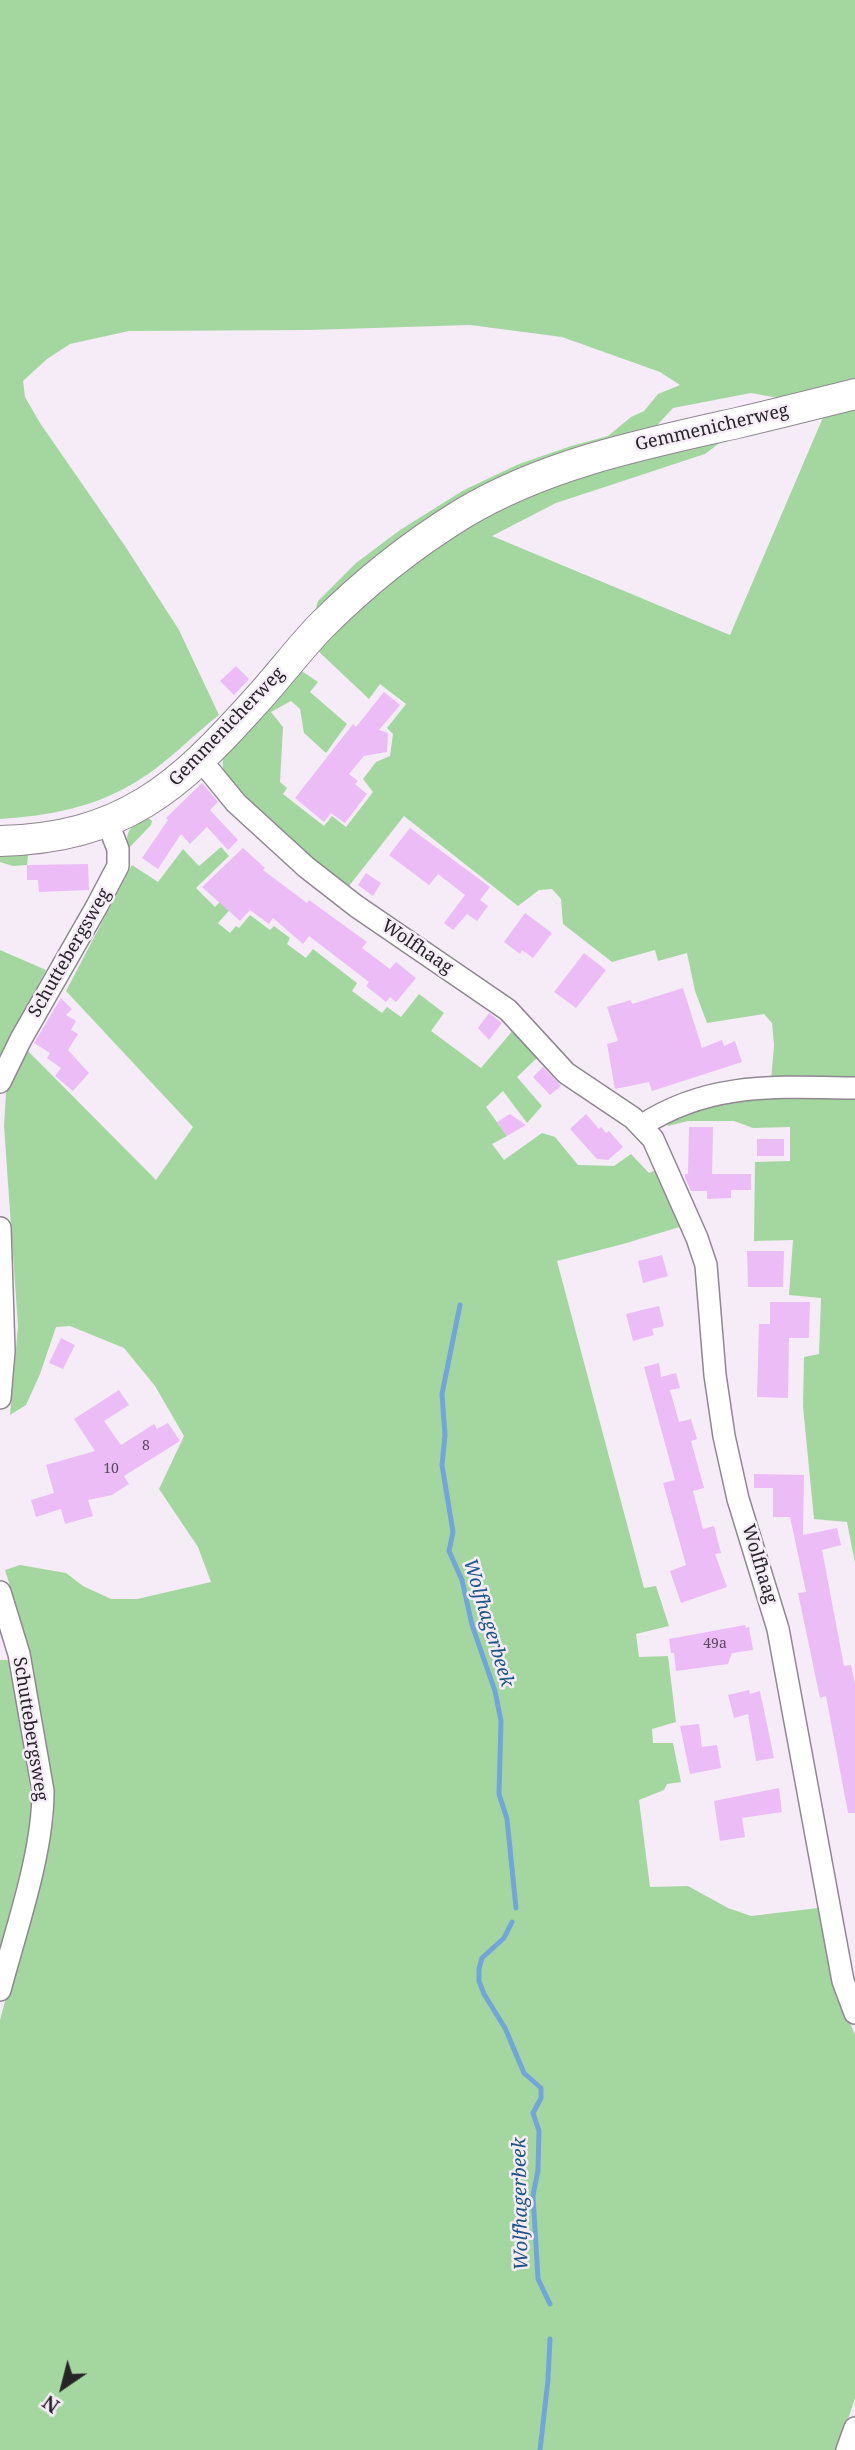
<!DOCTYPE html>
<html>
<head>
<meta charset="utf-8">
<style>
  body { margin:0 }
  #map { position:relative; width:855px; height:2450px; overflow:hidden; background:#f5ecf7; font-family:"Noto Serif",serif }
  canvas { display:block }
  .north { position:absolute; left:28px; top:2352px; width:70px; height:70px; -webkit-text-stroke:5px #f5ecf7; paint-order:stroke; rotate:215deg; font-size:19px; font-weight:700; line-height:28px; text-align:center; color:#272428 }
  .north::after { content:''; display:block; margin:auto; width:24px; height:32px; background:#272428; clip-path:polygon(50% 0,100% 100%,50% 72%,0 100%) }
</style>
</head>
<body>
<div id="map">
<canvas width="855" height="2450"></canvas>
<div class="north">N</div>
</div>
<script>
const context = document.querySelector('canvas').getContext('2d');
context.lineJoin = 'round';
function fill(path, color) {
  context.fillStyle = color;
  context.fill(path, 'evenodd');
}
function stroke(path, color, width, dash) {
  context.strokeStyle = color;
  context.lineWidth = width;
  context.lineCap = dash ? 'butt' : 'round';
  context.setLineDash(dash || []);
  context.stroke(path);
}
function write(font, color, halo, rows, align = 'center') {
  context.font = font + ' "Noto Serif",serif';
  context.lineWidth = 5;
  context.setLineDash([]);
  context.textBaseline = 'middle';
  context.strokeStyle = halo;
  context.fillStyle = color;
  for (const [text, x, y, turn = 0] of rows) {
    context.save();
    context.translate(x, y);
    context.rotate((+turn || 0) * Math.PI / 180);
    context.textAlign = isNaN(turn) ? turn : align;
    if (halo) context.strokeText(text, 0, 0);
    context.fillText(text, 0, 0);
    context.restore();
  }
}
fill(new Path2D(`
  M0 0H855V384L789 400 751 393 673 408 650 433 601 445 314 615 318 601 356 563 400 530 464 490 519 464 571 446 608 436 631 417 644 411 658 394 680 385 660 372 562 337 470 325 309 330 129 331 70 344 47 359 23 381 25 397 40 423 125 546 179 630 219 715C192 736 168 762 139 780 97 807 49 816 0 819Z
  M855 406V1080L771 1081 774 1045 772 1023 764 1014 707 1023 695 991 687 953 658 961 655 950 612 962 563 924 561 899 552 889 539 890 518 906 404 816 349 886C317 867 239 803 224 771 222 766 223 760 223 755L300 670 318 682 310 692 347 724 326 753 304 733 300 709 291 701 271 712 283 727 280 782 287 788 283 794 324 826 332 816 346 827 373 792 363 779 376 762 390 756 393 734 387 728 406 704 380 684 369 699 317 650 389 575 510 502 626 461 725 439 705 454 556 503 492 536 730 635 824 415Z
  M146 816 152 821 151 825 129 848C123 831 133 825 146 816Z
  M221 847 229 856 196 888 215 907 233 888 243 895 218 923 230 933 236 926 239 928 250 915 270 930 274 926 290 938 287 944 306 958 313 949 357 983 352 991 382 1013 387 1007 401 1017 419 994 444 1013 431 1031 481 1068 514 1029 538 1057 517 1077 542 1106 527 1123 503 1091 486 1107 507 1136 492 1144 504 1160 542 1133 555 1137 578 1165 614 1166 631 1154 649 1173 658 1169 683 1226 623 1244 557 1261 644 1588 656 1586 669 1626 636 1634 639 1657 668 1656 676 1722 652 1729 653 1743H673L681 1782 667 1784 664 1790 639 1800 650 1887 688 1886 728 1908 751 1916 818 1908 837 1990 855 2035V2398L838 2450H0V2020L54 1818V1788L21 1621 5 1570 20 1565 66 1573 83 1586 111 1599H137L211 1582 198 1547 159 1489 184 1436 155 1386 124 1348 70 1326 56 1327 40 1374 26 1405 10 1415 18 1326 4 1126 6 1093 26 1049 156 1180 193 1127 66 991 132 865 158 882 183 849 199 866Z
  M0 853 28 855 27 865 13 866 0 862Z
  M0 950 46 970 0 1057Z
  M733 1094 855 1095V1563L847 1522 814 1519 803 1407 804 1357 819 1354 821 1298 789 1295 793 1240 754 1241 755 1162 790 1161V1127L753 1128 734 1121H688L668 1126 664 1118Z
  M0 1660H11L33 1808 28 1842 0 1950Z`), '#a4d7a0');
stroke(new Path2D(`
  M460 1305 442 1394 445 1435 442 1465 453 1532 449 1551 462 1580 472 1625 495 1691 501 1721 499 1794 507 1819 516 1908
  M512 1922 504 1938 482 1958 479 1969V1981L484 1994 505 2028 524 2073 541 2088V2098L533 2113 539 2131 538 2170 533 2196 538 2279 550 2304
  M540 2450 548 2380 550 2339`), '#72a6db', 5);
fill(new Path2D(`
  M236 666 249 679 234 695 220 681Z
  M384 692 400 705 379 730 388 733 387 752 364 756 349 774 358 781 355 784 367 794 345 823 331 813 324 822 295 798 353 724 356 727Z
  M202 783 218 802 210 810 238 840 228 850 207 827 190 844 181 834 158 869 142 858 168 820 166 818Z
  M410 828 490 887 480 900 488 906 477 921 467 914 453 930 444 923 465 895 438 874 429 885 389 855Z
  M243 848 265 868 263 870 307 903 309 900 367 942 362 948 390 969 396 962 416 978 396 1002 390 997 386 1002 366 986 369 982 309 936 303 944 273 918 269 924 250 910 240 921 202 887Z
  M88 864 89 890 39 892 38 880H27V865Z
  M366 873 381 883 373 896 358 885Z
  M525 913 552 933 533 958 522 950 520 954 504 942Z
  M584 953 606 970 576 1008 554 992Z
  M683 988 702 1048 722 1040 724 1046 735 1041 742 1062 652 1091 649 1082 615 1089 607 1044 618 1041 607 1007 631 1000 632 1004Z
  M61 998 72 1009 66 1015 76 1021 71 1030 78 1034 68 1050 89 1073 73 1091 55 1076 61 1068 47 1058 50 1053 34 1043Z
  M489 1013 502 1023 489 1040 478 1028Z
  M543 1067 561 1086 550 1095 533 1077Z
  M510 1114 526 1125 507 1136 497 1122Z
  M586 1114 599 1129 601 1127 606 1133 609 1131 623 1147 608 1160 597 1159 570 1129Z
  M689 1127H713L712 1174H751V1190H731V1198L707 1199V1191H691L685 1178V1174H688Z
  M757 1139H784V1156H757Z
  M747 1251H784L783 1287H748Z
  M662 1255 668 1276 643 1283 638 1261Z
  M770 1302H810L809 1338H789L788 1398 757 1397 759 1324H770Z
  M659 1306 664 1326 652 1329 654 1335 633 1341 626 1314Z
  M61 1338 75 1345 63 1369 49 1363Z
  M659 1363 661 1377 676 1373 680 1388 670 1390 679 1422 691 1419 697 1439 691 1441 704 1488 693 1491 703 1529 714 1526 721 1553 715 1554 727 1587 681 1603 670 1571 686 1565 663 1483 675 1480 644 1367Z
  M119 1390 129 1405 104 1421 121 1445 154 1424 157 1429 168 1423 180 1441 124 1476 129 1484 112 1495 88 1500 93 1516 65 1524 61 1509 36 1517 31 1500 54 1493 46 1465 95 1451 74 1419Z
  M754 1474 804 1475 803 1535 837 1528 841 1545 822 1550 844 1666 851 1665 855 1685V1813H848L826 1696 820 1698 798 1593 806 1592 790 1517H773V1488H754Z
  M745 1625 746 1628 749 1627 753 1650 732 1653 728 1664 676 1671 674 1653H671L669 1639Z
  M749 1690 750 1694 760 1691 774 1758 756 1761 748 1714 734 1718 728 1695Z
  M699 1724 702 1747 717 1745 721 1768 690 1774 680 1726Z
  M779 1788 782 1812 742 1818 745 1837 720 1841 714 1801Z`), '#ecbcf7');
const minor = new Path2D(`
  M200 759 236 803 306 867 356 906 508 1010 566 1073 633 1118 653 1139 697 1238 706 1265 715 1375 724 1436 738 1499 778 1629 843 1981 855 2013
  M0 1082 21 1039 97 906 118 866V849L107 821
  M641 1126C709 1081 778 1087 855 1088
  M0 1228 4 1351 0 1398
  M0 1592 19 1654 43 1791C43 1854 16 1929 0 1990
  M847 2450 855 2428`);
const secondary = new Path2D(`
  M0 841C122 838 178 788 255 702 278 677 298 650 321 626 364 583 410 546 462 514 545 464 643 444 737 423 776 414 815 404 855 394`);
stroke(minor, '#908792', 24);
stroke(secondary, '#908792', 32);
stroke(minor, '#fff', 21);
stroke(secondary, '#fff', 30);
write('14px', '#584a5c', null, [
  ["8",146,1446],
  ["10",111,1469],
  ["49a",715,1644]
]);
write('18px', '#272428', '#f5ecf7', [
  ["Gemmenicherweg",712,428,-13],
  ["Gemmenicherweg",227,727,-46],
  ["Wolfhaag",417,947,34],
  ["Schuttebergsweg",70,953,-60],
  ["Wolfhaag",759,1564,73],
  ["Schuttebergsweg",30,1729,81]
]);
write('italic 19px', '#1e5486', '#f5ecf7', [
  ["Wolfhagerbeek",488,1623,73],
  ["Wolfhagerbeek",521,2204,-91]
]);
</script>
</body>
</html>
